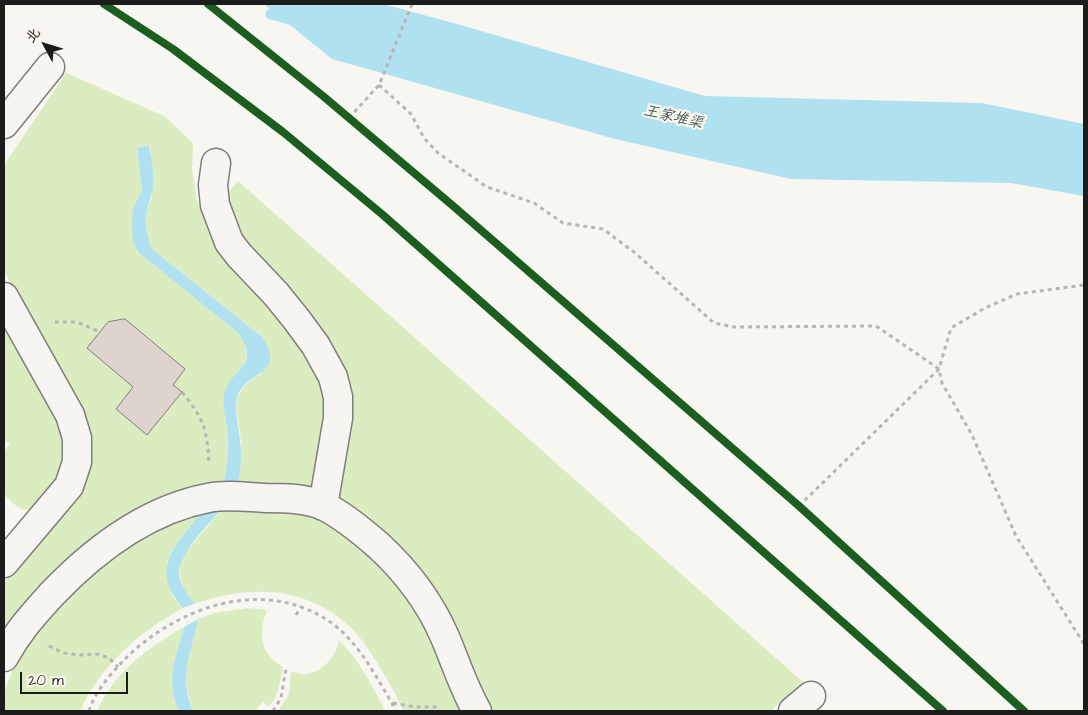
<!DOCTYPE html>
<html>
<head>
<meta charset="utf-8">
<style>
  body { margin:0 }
  #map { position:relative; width:1088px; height:715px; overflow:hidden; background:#f8f6f0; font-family:"Architects Daughter","LXGW WenKai TC",sans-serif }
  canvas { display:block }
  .frame { position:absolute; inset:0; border:5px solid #1c1c1c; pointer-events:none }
  .north { position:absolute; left:20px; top:20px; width:50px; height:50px; -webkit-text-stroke:4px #fbf7ec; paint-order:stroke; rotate:309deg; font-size:14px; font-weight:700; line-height:20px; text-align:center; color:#1c1c1c }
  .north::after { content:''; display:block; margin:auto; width:18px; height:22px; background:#1c1c1c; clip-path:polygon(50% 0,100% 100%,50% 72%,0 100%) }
  .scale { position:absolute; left:20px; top:672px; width:108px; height:22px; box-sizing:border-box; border:2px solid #1c1c1c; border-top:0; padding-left:6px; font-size:15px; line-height:18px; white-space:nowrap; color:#1c1c1c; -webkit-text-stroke:4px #fbf7ec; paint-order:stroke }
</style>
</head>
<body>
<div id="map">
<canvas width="1088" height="715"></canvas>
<div class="frame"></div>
<div class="north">北</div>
<div class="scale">20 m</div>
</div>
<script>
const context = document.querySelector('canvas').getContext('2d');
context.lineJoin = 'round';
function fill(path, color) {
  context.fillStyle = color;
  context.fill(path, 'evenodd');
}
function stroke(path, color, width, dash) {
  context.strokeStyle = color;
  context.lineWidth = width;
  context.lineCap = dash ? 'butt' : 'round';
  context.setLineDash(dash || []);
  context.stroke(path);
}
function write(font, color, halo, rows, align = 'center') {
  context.font = font + ' "Architects Daughter","LXGW WenKai TC",sans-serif';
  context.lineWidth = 4.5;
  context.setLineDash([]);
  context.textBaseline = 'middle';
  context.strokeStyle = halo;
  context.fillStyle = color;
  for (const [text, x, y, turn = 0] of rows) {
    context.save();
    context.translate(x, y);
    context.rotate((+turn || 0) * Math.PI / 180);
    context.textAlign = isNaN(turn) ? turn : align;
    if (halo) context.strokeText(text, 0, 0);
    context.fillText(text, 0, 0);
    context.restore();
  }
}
fill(new Path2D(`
  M66 73 164 116 193 143 192 169 197 201 220 247 303 344 327 397 316 479 313 485 307 489 237 486C238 472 241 457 241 442 239 408 225 395 261 374L262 337 152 249 147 237 146 223 147 210 152 197 150 145 137 148 142 190 133 209V243L139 253 237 332C255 355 245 365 228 384 228 418 231 453 223 486L183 494 4 639V583L76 499 71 393 4 271V165Z
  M238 181 804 683 770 711H487L337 501 346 414 248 254 225 205 228 193Z
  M4 320 63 431C64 439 66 447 65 455 62 470 44 516 22 509 16 507 9 499 4 494V452L10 444 4 439Z
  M224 506 302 512 323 519 339 530 388 571 415 602 466 711H403C397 695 387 679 378 664 370 652 362 638 351 628 306 585 250 585 194 604 182 586 175 577 183 556Z
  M204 509 173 549 167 563 173 597 183 608C138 633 102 664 80 711H4V693L17 658 47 613 124 544Z
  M249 608 267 610C258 634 260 653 283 667 280 682 279 695 269 707L263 702 255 711H193C179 671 190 658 198 619L214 613Z
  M184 627C175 663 167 673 178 711H97C113 673 149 647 184 627Z
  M339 640C359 660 373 686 385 711H278L289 694 291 671C314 682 335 661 339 640Z`), '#dbecc1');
fill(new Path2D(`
  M264 4H383L457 24 705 96 982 103 1084 124V196L1011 183 791 179 615 139 332 59Z
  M149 145C151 158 154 171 153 184 153 194 148 202 147 211 144 224 147 237 152 249L262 337C288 376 244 371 237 398 234 411 239 427 240 440 242 456 241 471 237 486H223C227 468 229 452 228 433 227 421 222 408 224 395 229 368 264 367 237 332L139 253 133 243 132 224 133 209 142 190 137 148Z
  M224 506C210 523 176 555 179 577 181 586 189 595 194 604L183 608C147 566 178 544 204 509Z
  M198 619C191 656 178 674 193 711H178C166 673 175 663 184 627Z`), '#afe1f1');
stroke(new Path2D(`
  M271 14 293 20`), '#afe1f1', 11);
const building = new Path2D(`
  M125 319 185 369 173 385 182 392 147 435 116 409 133 387 87 348 108 322Z`);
fill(building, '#dfd3cf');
stroke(building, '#7f7e7b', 1);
const minor = new Path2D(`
  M4 124 50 67
  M216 163 213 185 215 205 229 242 239 255 276 294 297 320 316 346 333 377 338 397V418L323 506
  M4 297 70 415 77 438V462L69 486 4 563
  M4 657C18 631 33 615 52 594 95 549 146 510 208 498 226 494 246 497 265 498 284 498 306 498 324 506 344 516 363 532 379 546 406 571 429 601 444 635 455 660 463 687 477 711
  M793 711 811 696`);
stroke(minor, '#7f7e7b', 31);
stroke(new Path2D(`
  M379 85 411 114 424 138 438 153 487 187 534 203 563 223 603 229 634 252 714 323 734 327 876 326 939 369 942 383 972 435 1016 536 1084 644
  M349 118 379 85 412 4
  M55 322H77L100 332
  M182 392C204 419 207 429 209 464
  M799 506 939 369 951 328 985 308 1017 294 1084 285
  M296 615 301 607
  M49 646 64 653 80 655 98 654 109 658 118 667
  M393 703 415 707H438
  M89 711C95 692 109 676 123 661 173 610 257 577 324 618 356 637 373 672 392 703L395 711
  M273 711 281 698 286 669`), '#b7b6b4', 3, [4, 4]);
stroke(minor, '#f6f5f1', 28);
stroke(new Path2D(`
  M104 4 173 49 283 132 383 215 943 711
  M208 4 323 96 452 205 799 506 1024 711`), '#1b5e20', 8);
write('italic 15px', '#3f545c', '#fbf7ec', [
  ["王家堆渠",673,118,13]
]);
</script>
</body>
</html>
